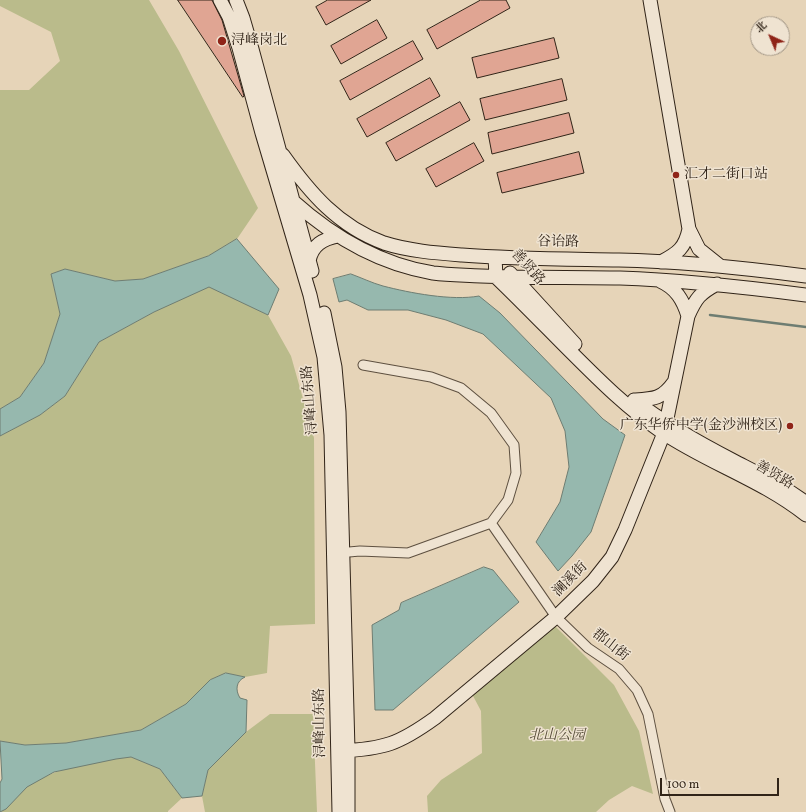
<!DOCTYPE html>
<html>
<head>
<meta charset="utf-8">
<style>
  body { margin:0 }
  #map { position:relative; width:806px; height:812px; overflow:hidden; background:#e6d4b8; font-family:Vollkorn,"Noto Serif SC",serif }
  canvas { display:block }
  .north { position:absolute; left:750px; top:16px; width:40px; height:40px; box-sizing:border-box; background:#efe3d1; border:1px solid #a39787; border-radius:50%; rotate:316deg; font-size:11px; font-weight:700; line-height:16px; text-align:center; color:#312418 }
  .north::after { content:''; display:block; margin:auto; width:14px; height:18px; background:#8f2418; clip-path:polygon(50% 0,100% 100%,50% 72%,0 100%) }
  .scale { position:absolute; left:660px; top:778px; width:119px; height:18px; box-sizing:border-box; border:2px solid #312418; border-top:0; padding-left:5px; font-size:12px; line-height:14px; white-space:nowrap; color:#312418; -webkit-text-stroke:3px #efe3d1; paint-order:stroke }
</style>
</head>
<body>
<div id="map">
<canvas width="806" height="812"></canvas>
<div class="north">北</div>
<div class="scale">100 m</div>
</div>
<script>
const context = document.querySelector('canvas').getContext('2d');
context.lineJoin = 'round';
function fill(path, color) {
  context.fillStyle = color;
  context.fill(path, 'evenodd');
}
function stroke(path, color, width, dash) {
  context.strokeStyle = color;
  context.lineWidth = width;
  context.lineCap = dash ? 'butt' : 'round';
  context.setLineDash(dash || []);
  context.stroke(path);
}
function write(font, color, halo, rows, align = 'center') {
  context.font = font + ' Vollkorn,"Noto Serif SC",serif';
  context.lineWidth = 3;
  context.setLineDash([]);
  context.textBaseline = 'middle';
  context.strokeStyle = halo;
  context.fillStyle = color;
  for (const [text, x, y, turn = 0] of rows) {
    context.save();
    context.translate(x, y);
    context.rotate((+turn || 0) * Math.PI / 180);
    context.textAlign = isNaN(turn) ? turn : align;
    if (halo) context.strokeText(text, 0, 0);
    context.fillText(text, 0, 0);
    context.restore();
  }
}
fill(new Path2D(`
  M0 0H149L179 51 258 208 237 239 208 256 143 279 115 281 65 269 51 274 60 314 44 363 20 397 0 409V90H29L60 61 51 32 0 6Z
  M209 286 268 315 291 356 314 438 315 624 270 626 267 673 245 677 226 673 210 680 186 704 141 730 66 743 25 745 0 741V436L40 415 65 396 99 342 154 312Z
  M555 626 614 685 639 731 653 794 632 786 609 800 596 812H428L427 796 441 780 482 753 481 711 472 694Z
  M270 714H313L317 812H205L202 796 208 770 246 732Z
  M131 757 160 769 182 798 168 811V812H1C11 805 17 793 28 786 56 767 97 760 131 757Z`), '#babb8b');
const water = new Path2D(`
  M237 239 279 289 268 315 209 287 154 312 99 342 65 396 40 415 0 436V409L20 397 44 363 60 314 51 274 65 269 115 281 143 279 208 256Z
  M351 274C362 278 372 283 383 286 410 293 452 301 479 296L500 313 603 419 625 435 591 532 572 556 558 571 536 542 560 502 569 467 565 431 551 398 483 334 446 320 408 310H368L347 300 339 302 333 279Z
  M484 567 493 570 519 602 393 710H375L372 625 399 610 401 603Z
  M226 673 245 677C236 681 235 690 240 698L247 700 246 732 208 770 202 796 182 798 160 769 131 757 116 759 54 772 27 787 6 809 0 812V783L2 779 0 741 25 745 66 743 141 730 186 704 210 680Z`);
fill(water, '#96b8ae');
stroke(water, '#6e7d72', 1);
stroke(new Path2D(`
  M710 315 806 327`), '#6e7d72', 2.5);
const building = new Path2D(`
  M178 0H212L222 20 244 96 243 97Z
  M328 0H371L326 25 316 7Z
  M481 0H506L510 8 437 49 427 30Z
  M377 20 387 38 341 64 331 46Z
  M554 38 559 58 477 78 472 58Z
  M413 41 423 59 350 100 340 81Z
  M430 78 440 96 367 137 357 119Z
  M562 79 567 100 485 120 480 99Z
  M460 102 470 120 396 161 386 143Z
  M569 113 574 133 492 154 488 133Z
  M474 143 484 161 436 187 426 169Z
  M579 152 584 173 502 193 497 173Z`);
fill(building, '#e0a593');
stroke(building, '#312418', 1);
const street = new Path2D(`
  M491 523 556 617 588 648 619 669 637 690 648 714 665 799 670 812
  M338 553 360 551 408 553 491 523 508 500 516 473 514 445 491 413 461 388 431 377 363 365`);
const secondary = new Path2D(`
  M220 0 229 17 239 48 262 133 310 295 324 357 331 435 339 812
  M236 0 243 18 252 49 312 271
  M650 0 689 229 699 249 719 265
  M283 155C310 193 338 226 384 243 409 251 436 253 462 255 514 259 567 259 619 260 682 261 744 268 806 276
  M293 201C333 237 379 264 433 273 449 275 465 275 481 276 527 278 574 277 620 278 682 280 744 287 806 295
  M495 257 496 277C522 302 546 327 571 352 600 381 628 409 662 432 708 463 762 480 806 515
  M309 261C312 245 323 239 338 236
  M661 262C678 253 685 248 689 229
  M510 273 575 344
  M660 281C676 288 683 300 688 316
  M324 313 335 367 339 412 348 750V812
  M634 400C665 424 699 443 734 461 759 474 784 486 806 503
  M634 400C654 399 662 399 674 382
  M340 751C384 749 399 744 435 718L556 617 593 581 612 557 625 530 664 433 688 316C696 298 700 293 717 284`);
stroke(street, '#5e5040', 11);
stroke(secondary, '#312418', 15);
stroke(street, '#efe3d1', 9);
stroke(secondary, '#efe3d1', 13);
for (const [x, y, r, color] of [
  [222,41,5,"#8f2418"],
  [676,175,4,"#8f2418"],
  [790,426,4,"#8f2418"]
]) {
  const dot = new Path2D();
  dot.arc(x, y, r, 0, 2 * Math.PI);
  context.fillStyle = color;
  context.fill(dot);
  stroke(dot, '#efe3d1', 1.5);
}
write('14px', '#312418', '#efe3d1', [
  ["浔峰岗北",231,41],
  ["汇才二街口站",684,175],
  ["广东华侨中学(金沙洲校区)",782,426,"right"]
], 'left');
write('14px', '#312418', '#efe3d1', [
  ["谷诒路",558,243,1],
  ["善贤路",527,268,48],
  ["浔峰山东路",311,400,-95],
  ["善贤路",774,476,30],
  ["澜溪街",571,580,-45],
  ["郡山街",610,646,38],
  ["浔峰山东路",321,723,-91]
]);
write('italic 14px', '#534a35', '#efe3d1', [
  ["北山公园",557,736]
]);
</script>
</body>
</html>
